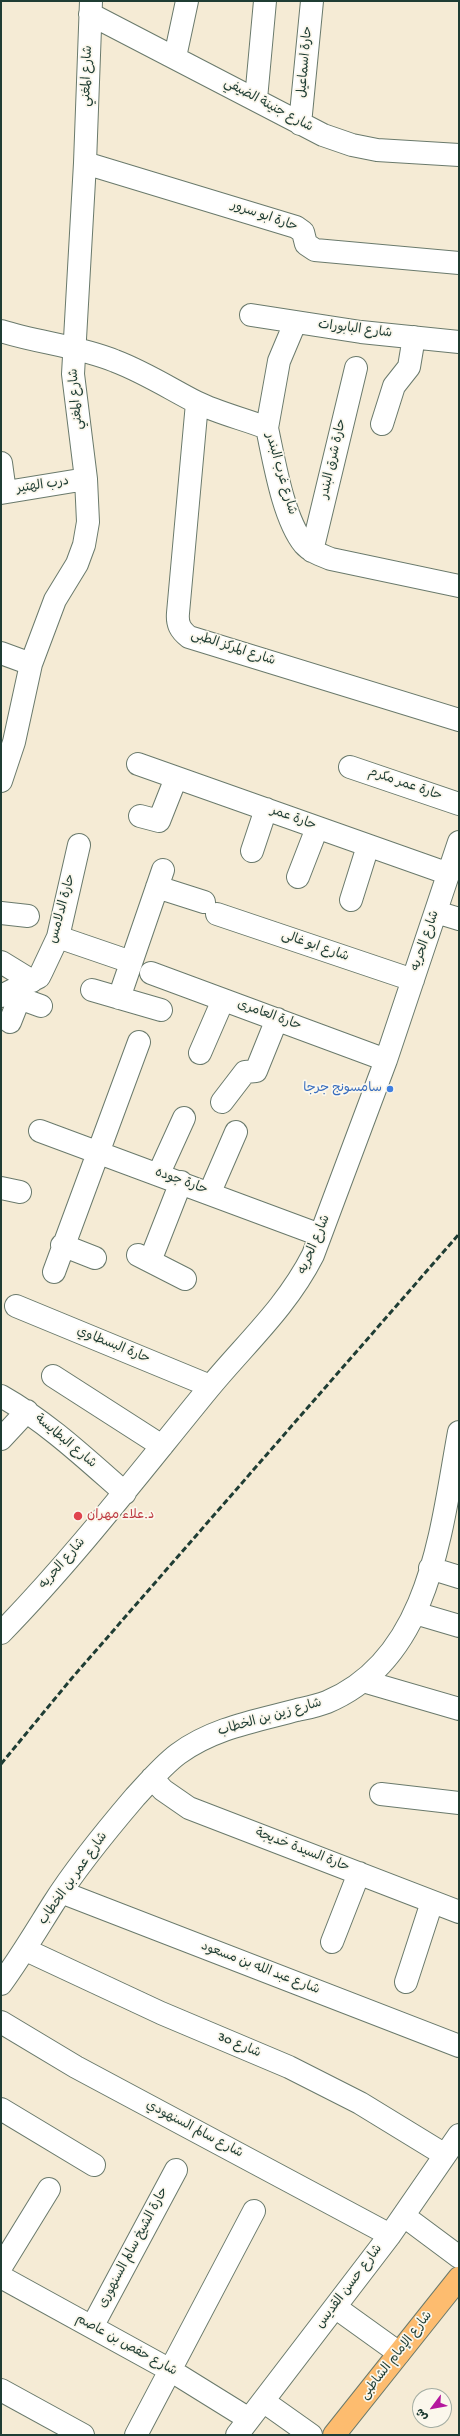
<!DOCTYPE html>
<html>
<head>
<meta charset="utf-8">
<style>
  body { margin:0 }
  #map { position:relative; width:460px; height:2436px; overflow:hidden; background:#f5ebd5; font-family:"Gochi Hand","Playpen Sans Arabic",sans-serif }
  canvas { display:block }
  .frame { position:absolute; inset:0; border:2px solid #1f3d34; pointer-events:none }
  .north { position:absolute; left:412px; top:2388px; width:40px; height:40px; box-sizing:border-box; background:#fbf7ec; border:1px solid #a3ada2; border-radius:50%; rotate:238deg; font-size:11px; font-weight:700; line-height:16px; text-align:center; color:#1f3d34 }
  .north::after { content:''; display:block; margin:auto; width:14px; height:18px; background:#b5179e; clip-path:polygon(50% 0,100% 100%,50% 72%,0 100%) }
</style>
</head>
<body>
<div id="map">
<canvas width="460" height="2436"></canvas>
<div class="frame"></div>
<div class="north">ش</div>
</div>
<script>
const context = document.querySelector('canvas').getContext('2d');
context.lineJoin = 'round';
function stroke(path, color, width, dash) {
  context.strokeStyle = color;
  context.lineWidth = width;
  context.lineCap = dash ? 'butt' : 'round';
  context.setLineDash(dash || []);
  context.stroke(path);
}
function write(font, color, halo, rows, align = 'center') {
  context.font = font + ' "Gochi Hand","Playpen Sans Arabic",sans-serif';
  context.lineWidth = 3.5;
  context.setLineDash([]);
  context.textBaseline = 'middle';
  context.strokeStyle = halo;
  context.fillStyle = color;
  for (const [text, x, y, turn = 0] of rows) {
    context.save();
    context.translate(x, y);
    context.rotate((+turn || 0) * Math.PI / 180);
    context.textAlign = isNaN(turn) ? turn : align;
    if (halo) context.strokeText(text, 0, 0);
    context.fillText(text, 0, 0);
    context.restore();
  }
}
const minor = new Path2D(`
  M90 14 323 135 352 145 377 150 459 155
  M175 57 187 1
  M256 99 265 1
  M300 124 312 1
  M85 163 296 227 303 232 306 244 315 250 459 263
  M251 315 361 332 459 342
  M1 331C39 343 78 346 115 361 144 372 169 388 196 402 218 413 244 419 267 428 274 460 283 518 304 544 311 552 321 555 331 559L459 586
  M197 403 178 613C177 624 180 630 189 637L459 720
  M382 424 394 386 409 367 414 337
  M267 428 279 361 295 323
  M1 463 5 492
  M1 493 86 479
  M312 551 356 368
  M1 653 31 664
  M138 764 449 874
  M350 767 459 804
  M1 781 14 742 31 664 55 600 77 564 84 545 88 522 86 479 73 374 85 163 91 1
  M140 816 159 821 176 778
  M252 851 266 809
  M298 877 317 828
  M157 887 204 902
  M351 900 368 846
  M436 912 459 919
  M1 913 28 916
  M217 914 413 980
  M58 937 131 962
  M1 962 32 981
  M151 973 386 1060
  M92 990 161 1010
  M1 996 39 977 42 971 58 937 79 845
  M19 998 41 1006
  M119 998 163 870
  M10 1022 25 984
  M200 1053 223 1000
  M222 1102 245 1072 256 1071 277 1019
  M40 1131 320 1235
  M159 1173 184 1118
  M1 1188 20 1192
  M210 1192 236 1132
  M62 1245 95 1258
  M138 1255 185 1279
  M150 1261 181 1182
  M54 1272 139 1042
  M16 1306 210 1386
  M53 1376 162 1446
  M1 1396C47 1422 85 1458 125 1493
  M1 1439 27 1411
  M430 1568 459 1577
  M415 1613 459 1626
  M1 1633C76 1556 141 1471 209 1388 246 1343 286 1308 313 1255L386 1060 459 842
  M363 1681 459 1709
  M152 1778 163 1790 189 1808 459 1912
  M381 1794 459 1803
  M61 1892 459 2046
  M332 1942 359 1873
  M26 1950 161 2013 289 2067 360 2103 445 2155
  M406 1982 432 1902
  M1 1984C20 1958 36 1931 53 1904 77 1866 106 1831 135 1797 149 1782 162 1766 178 1754 213 1728 256 1721 297 1710 306 1708 317 1706 327 1702 431 1658 441 1529 459 1432
  M1 2022 76 2067 390 2235
  M1 2109 94 2165
  M404 2216 459 2257
  M1 2267 49 2189
  M1 2277 170 2370 249 2419
  M335 2307 399 2353
  M92 2327 176 2170
  M1 2390 83 2435
  M263 2401 311 2435
  M136 2435 254 2211
  M237 2435 390 2235 459 2135`);
const primary = new Path2D(`
  M334 2435 459 2278`);
stroke(minor, '#6a7a6c', 24);
stroke(primary, '#6a7a6c', 24);
stroke(minor, '#fff', 22);
stroke(primary, '#fdbc6f', 22);
stroke(new Path2D(`
  M1 1764 72 1678 459 1234`), '#1f3d34', 3, [6, 3]);
for (const [x, y, r, color] of [
  [390,1089,4,"#3f7fe0"],
  [78,1516,5,"#e0444e"]
]) {
  const dot = new Path2D();
  dot.arc(x, y, r, 0, 2 * Math.PI);
  context.fillStyle = color;
  context.fill(dot);
  stroke(dot, '#fbf7ec', 1.5);
}
write('13px', '#1f3d34', '#fbf7ec', [
  ["حارة اسماعيل",306,62,-85],
  ["شارع المغني",88,76,-88],
  ["شارع جنينة الضيفي",268,106,28],
  ["حارة ابو سرور",264,217,19],
  ["شارع البابورات",355,330,7],
  ["شارع المغني",77,399,-95],
  ["حارة شرق البندر",334,459,-77],
  ["شارع غرب البندر",280,474,74],
  ["درب الهتير",43,486,-9],
  ["شارع المركز الطبى",233,649,18],
  ["حارة عمر مكرم",405,785,19],
  ["حارة عمر",293,819,20],
  ["حارة الدلامس",63,909,-75],
  ["شارع الحريه",426,941,-71],
  ["شارع ابو غالى",315,947,19],
  ["حارة العامرى",269,1016,20],
  ["حارة جوده",181,1182,20],
  ["شارع الحريه",315,1245,-67],
  ["حارة البسطاوي",113,1346,22],
  ["شارع البطايسة",65,1442,40],
  ["شارع الحريه",63,1564,-49],
  ["شارع زين بن الخطاب",270,1718,-16],
  ["حارة السيدة خديجة",302,1851,21],
  ["شارع عمر بن الخطاب",74,1879,-55],
  ["شارع عبد الله بن مسعود",260,1969,21],
  ["شارع 30",239,2046,23],
  ["شارع سالم السنهودي",194,2130,28],
  ["حارة الشيخ سالم السنهورى",134,2248,-62],
  ["شارع حسن القديس",350,2287,-53],
  ["شارع حفص بن عاصم",126,2346,29],
  ["شارع الإمام الشاطبى",397,2356,-52]
]);
write('13px', '#366cbe', '#fbf7ec', [
  ["سامسونج جرجا",382,1089]
], 'right');
write('13px', '#be3a42', '#fbf7ec', [
  ["د.علاء مهران",87,1516]
], 'left');
</script>
</body>
</html>
